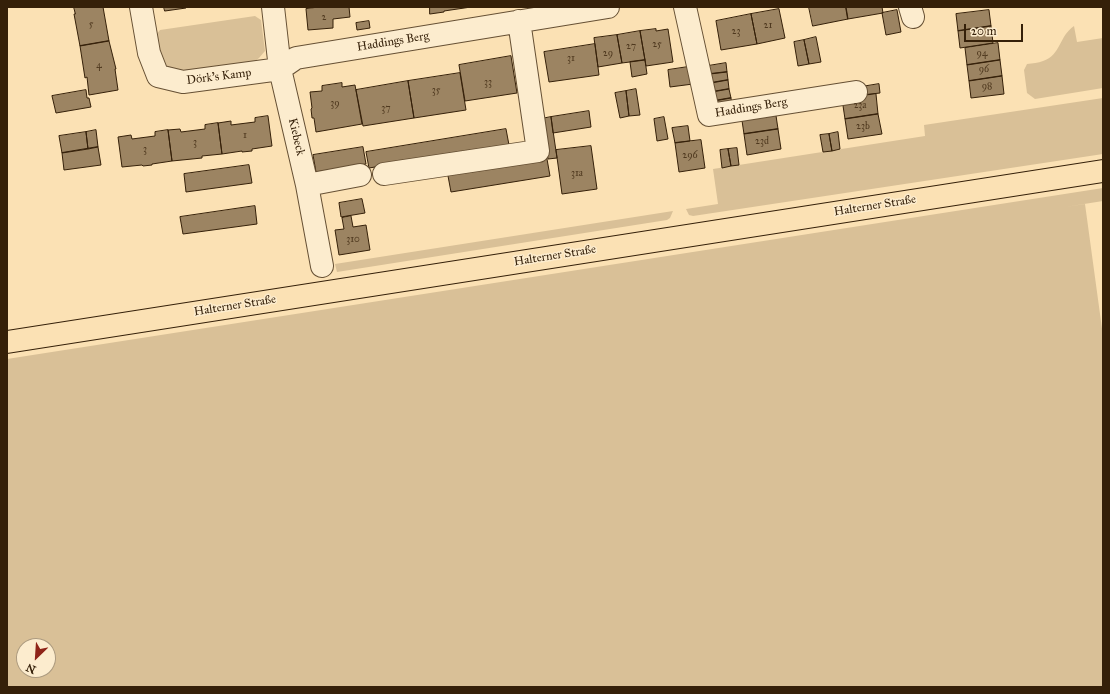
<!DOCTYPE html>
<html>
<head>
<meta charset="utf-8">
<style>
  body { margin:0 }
  #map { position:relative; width:1110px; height:694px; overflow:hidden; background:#fbe1b4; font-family:"IM FELL Great Primer",serif }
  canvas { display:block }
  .frame { position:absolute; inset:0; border:8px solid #352009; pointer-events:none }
  .north { position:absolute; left:16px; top:638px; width:40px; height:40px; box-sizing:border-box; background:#fcecce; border:1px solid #ac9a7f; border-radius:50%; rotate:205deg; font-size:11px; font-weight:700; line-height:16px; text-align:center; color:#352009 }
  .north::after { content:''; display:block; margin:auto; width:14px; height:18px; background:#8f2418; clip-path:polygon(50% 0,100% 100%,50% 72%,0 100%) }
  .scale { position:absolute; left:964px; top:24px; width:59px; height:18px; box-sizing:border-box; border:2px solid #352009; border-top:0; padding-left:5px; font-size:12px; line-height:14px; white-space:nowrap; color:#352009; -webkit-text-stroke:3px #fcecce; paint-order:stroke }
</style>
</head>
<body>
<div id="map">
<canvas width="1110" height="694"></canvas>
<div class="frame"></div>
<div class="north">N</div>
<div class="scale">20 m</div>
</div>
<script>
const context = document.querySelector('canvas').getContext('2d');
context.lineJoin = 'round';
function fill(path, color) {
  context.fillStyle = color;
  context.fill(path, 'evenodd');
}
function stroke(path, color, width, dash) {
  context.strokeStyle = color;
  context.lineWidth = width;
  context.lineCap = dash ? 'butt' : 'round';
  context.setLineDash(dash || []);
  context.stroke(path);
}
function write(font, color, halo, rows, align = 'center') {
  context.font = font + ' "IM FELL Great Primer",serif';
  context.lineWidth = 3;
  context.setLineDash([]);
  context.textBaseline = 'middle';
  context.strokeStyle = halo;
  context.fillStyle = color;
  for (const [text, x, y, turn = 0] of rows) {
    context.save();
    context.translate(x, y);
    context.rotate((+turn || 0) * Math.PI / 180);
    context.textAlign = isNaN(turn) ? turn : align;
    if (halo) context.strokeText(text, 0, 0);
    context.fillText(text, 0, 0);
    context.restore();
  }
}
fill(new Path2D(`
  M255 16 261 20 265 51 259 58 253 63 192 74 169 69 162 61 155 36 160 30Z
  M1074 26 1077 42 1103 38V88L1035 99 1027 93 1024 70 1027 64C1033 63 1038 63 1043 61 1061 55 1059 36 1074 26Z
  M1103 98V154L693 216 689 215 686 209 718 204 713 169 925 136 924 125Z
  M1103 188V201L1065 207 1085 204 1103 336V687H7V359ZM24 646H48V670H24Z
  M673 211 670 218 667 220 337 272 335 264Z`), '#d9c097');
const building = new Path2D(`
  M74 7H103L109 41 80 46 74 14H75Z
  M164 7H186V8L165 11Z
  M319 7H349L350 17 333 19V28L308 30 306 9Z
  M430 7H471L444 11V12L430 14Z
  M809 7H846L848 19 813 26Z
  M846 7H882L883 13 848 19Z
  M779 9 785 38 757 44 751 14Z
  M897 10 901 32 886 35 882 13Z
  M989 10 991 26 958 31 956 14Z
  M751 14 757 44 721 50 716 21Z
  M369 21 370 28 357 30 356 23Z
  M991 26 993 43 960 48 958 31Z
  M656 29V31L668 29 673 62 646 66 640 31Z
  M640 31 645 60 622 63 617 35Z
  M617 35 622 63 598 67 594 38Z
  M816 37 821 62 809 64 804 40Z
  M804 40 809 64 798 66 794 42Z
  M109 41 116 69H115L118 90 89 95 87 77 85 78 80 46Z
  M998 43 1000 60 967 65 965 48Z
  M595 44 599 75 549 82 544 52Z
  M511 56 517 93 465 101 459 65Z
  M645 60 647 74 632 77 630 62Z
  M1000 60 1002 76 969 81 967 65Z
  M726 63 727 72 710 74 708 66Z
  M688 67 693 84 670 87 668 70Z
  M727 72 728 80 711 83 710 74Z
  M460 73 466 110 414 118 408 81Z
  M1002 76 1004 94 971 98 969 81Z
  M728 80 729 89 712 92 711 83Z
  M408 81 414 118 363 126 356 90Z
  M342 83V87L355 85 362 124 316 132 314 118H312L311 109 312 108 310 92 322 91V86Z
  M879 84 880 93 862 95 861 87Z
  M636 89 640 115 629 116 626 91Z
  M729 89 731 98 714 101 712 92Z
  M86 90 87 98H89L91 107 56 113 52 96Z
  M626 91 629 116 620 118 615 93Z
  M876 94 878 114 845 119 842 99Z
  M731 98 732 106 715 109 714 101Z
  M775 109 778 129 744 134 741 114Z
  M589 111 591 127 553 133 551 117Z
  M878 114 882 134 848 139 845 119Z
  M268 116 272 146 252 149V151L242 152V151L222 154 218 123 231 121V125L255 122V118Z
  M551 117 557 158 548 159 541 119Z
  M664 117 668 139 657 141 654 119Z
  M218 123 222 154 202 156V158L172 161 168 130 180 129 181 132 205 129V125Z
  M688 126 690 141 675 143 672 128Z
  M506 129 509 145 369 168 366 152Z
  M778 129 781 149 747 155 744 134Z
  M96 130 98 147 88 149 86 132Z
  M168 130 172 161 152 164V165L143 166 142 165 122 167 118 137 131 135 132 139 155 136V132Z
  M86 132 88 149 62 153 59 136Z
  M838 132 840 149 832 151 829 134Z
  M829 134 832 151 823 152 820 135Z
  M701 140 705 168 679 172 675 143Z
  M591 146 597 189 562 194 556 150Z
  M98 147 101 165 64 170 62 153Z
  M363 147 366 164 316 172 313 155Z
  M737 148 739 165 731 166 728 149Z
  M728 149 731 166 722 168 720 150Z
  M547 159 550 176 451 192 448 176 447 175Z
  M249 165 252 183 186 192 184 174Z
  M362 199 365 213 341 217 339 203Z
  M255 206 257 224 183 234 180 217Z
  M351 216 353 227 366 225 370 250 339 255 335 230 344 229 342 218Z`);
fill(building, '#9c8462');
stroke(building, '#352009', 1);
const minor = new Path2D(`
  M141 7 149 53 158 76 183 82 280 69 296 58 608 7
  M273 7 280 69 307 185 322 266
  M685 7 709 115 856 92
  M910 7 913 17
  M384 174 538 151 519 21
  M307 185 360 175`);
const major = new Path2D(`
  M7 342 1103 171`);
stroke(minor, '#665034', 24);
stroke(major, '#352009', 24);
stroke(minor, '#fcecce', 22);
stroke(major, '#fbe1b4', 22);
write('10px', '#4f391f', null, [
  ["2",324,18],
  ["5",91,25],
  ["21",768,26],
  ["23",736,32],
  ["25",657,45],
  ["27",631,47],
  ["29",608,54],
  ["94",982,54],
  ["31",571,59],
  ["4",99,66],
  ["96",984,70],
  ["33",488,83],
  ["98",987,87],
  ["35",436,91],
  ["39",335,104],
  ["23a",860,106],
  ["37",386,109],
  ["23b",863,127],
  ["1",245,136],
  ["23d",762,142],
  ["3",195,143],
  ["3",145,150],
  ["296",690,156],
  ["31a",577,174],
  ["310",353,240]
]);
write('12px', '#352009', '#fcecce', [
  ["Haddings Berg",393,42,-9],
  ["Dörk's Kamp",219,77,-7],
  ["Haddings Berg",751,108,-9],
  ["Kiebeck",296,137,77],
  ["Halterner Straße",875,206,-9],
  ["Halterner Straße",555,256,-9],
  ["Halterner Straße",235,306,-9]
]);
</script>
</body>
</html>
